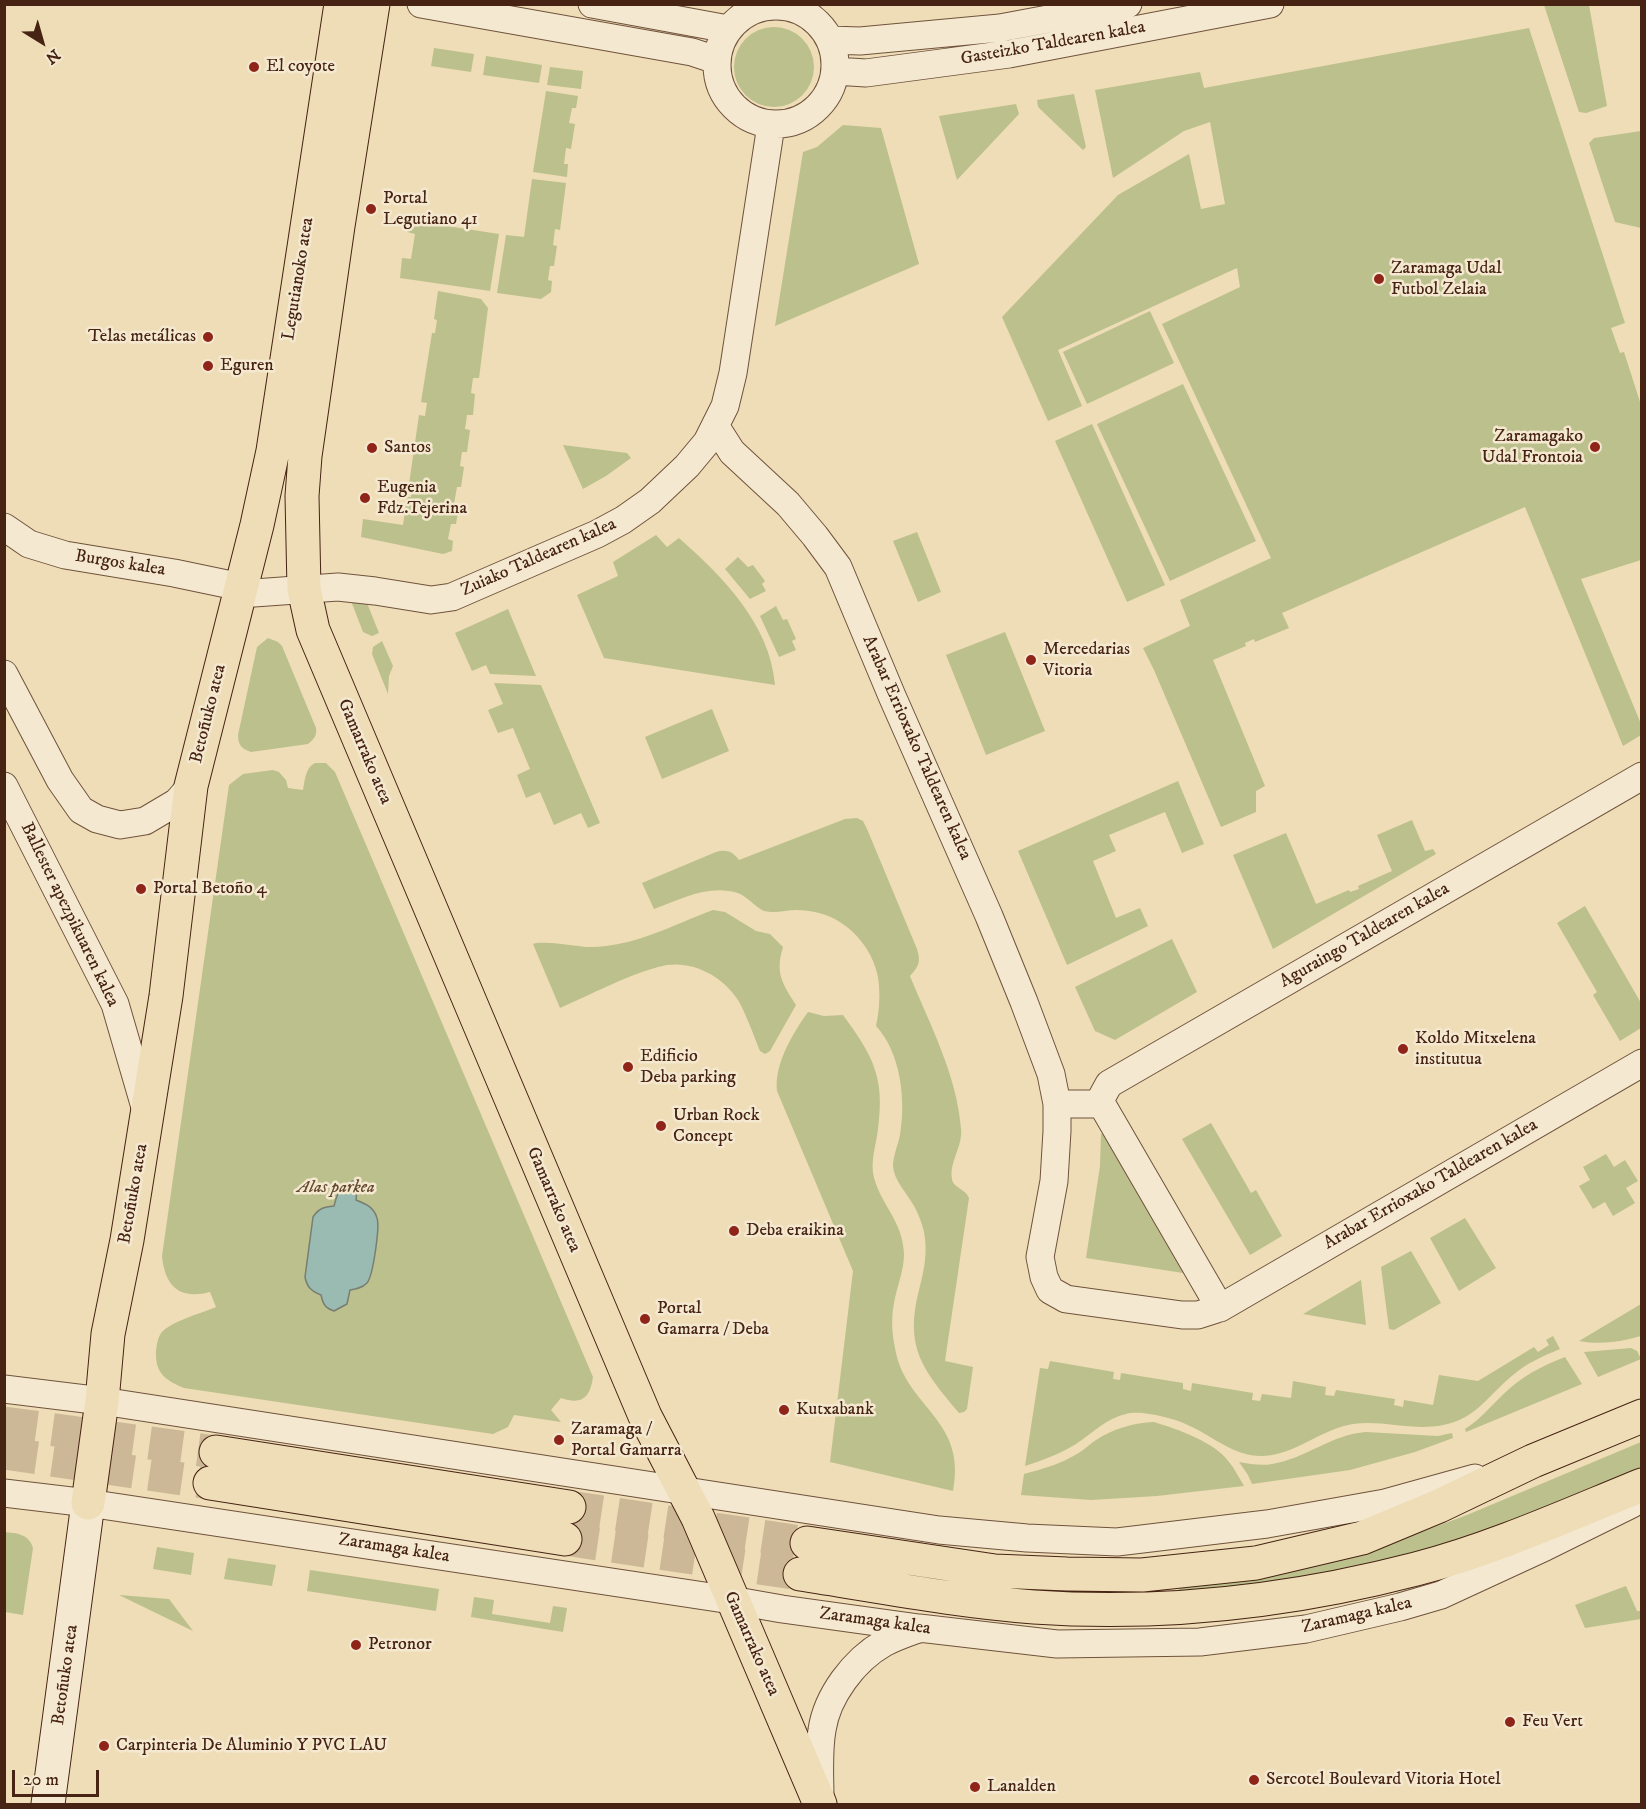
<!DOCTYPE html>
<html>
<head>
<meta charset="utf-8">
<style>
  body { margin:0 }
  #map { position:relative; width:1646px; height:1809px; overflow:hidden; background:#eeddb7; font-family:"IM FELL DW Pica",serif }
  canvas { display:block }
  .frame { position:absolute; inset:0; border:6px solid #462313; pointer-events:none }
  .north { position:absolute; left:12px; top:12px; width:60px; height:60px; -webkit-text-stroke:4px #f4e9d0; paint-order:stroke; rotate:143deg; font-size:16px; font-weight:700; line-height:24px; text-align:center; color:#462313 }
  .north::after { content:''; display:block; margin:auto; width:21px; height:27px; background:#462313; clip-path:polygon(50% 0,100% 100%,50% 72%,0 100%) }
  .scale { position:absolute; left:12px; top:1770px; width:87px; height:27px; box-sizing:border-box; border:3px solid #462313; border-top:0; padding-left:8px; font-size:18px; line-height:21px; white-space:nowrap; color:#462313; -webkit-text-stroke:4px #f4e9d0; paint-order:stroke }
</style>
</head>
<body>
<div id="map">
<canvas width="1646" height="1809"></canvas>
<div class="frame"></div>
<div class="north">N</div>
<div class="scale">20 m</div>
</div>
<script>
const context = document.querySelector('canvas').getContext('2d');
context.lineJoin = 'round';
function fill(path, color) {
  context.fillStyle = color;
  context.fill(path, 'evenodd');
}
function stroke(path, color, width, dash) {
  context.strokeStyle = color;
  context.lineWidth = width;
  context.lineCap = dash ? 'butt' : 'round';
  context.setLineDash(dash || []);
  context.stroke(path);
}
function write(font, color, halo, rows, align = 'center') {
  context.font = font + ' "IM FELL DW Pica",serif';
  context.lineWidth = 5;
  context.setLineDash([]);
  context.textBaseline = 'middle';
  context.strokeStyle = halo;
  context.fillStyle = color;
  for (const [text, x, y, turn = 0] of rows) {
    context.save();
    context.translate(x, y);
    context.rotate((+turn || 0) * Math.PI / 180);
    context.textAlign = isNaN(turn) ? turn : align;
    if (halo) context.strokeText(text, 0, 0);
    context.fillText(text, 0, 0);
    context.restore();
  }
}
fill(new Path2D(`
  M1544 5H1589L1607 106 1586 113 1579 112Z
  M734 67a40 40 0 1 1 80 0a40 40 0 1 1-80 0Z
  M1529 28 1625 323 1611 328 1620 353 1624 352 1641 405V560L1581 579 1641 724V735L1623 746 1525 507 1282 613 1289 628 1255 642 1254 639 1245 643 1246 646 1213 660 1265 786 1256 791V812L1221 827 1154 670 1143 648 1190 626 1180 600 1271 558 1162 324 1240 287 1237 268 1058 350 1082 406 1048 421 1002 317 1118 195 1189 154 1201 209 1225 204 1210 122 1184 131 1113 178 1095 90 1200 72 1204 88Z
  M434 48 474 54 471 72 431 66Z
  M486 56 542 65 539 83 483 75Z
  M550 67 583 71 581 89 547 85Z
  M546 91 578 96 576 108H572L569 123 575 124 571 149 566 148 564 164H568L567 177 533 172Z
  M1074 94 1086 147 1083 150 1038 107 1037 100Z
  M1016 104 1019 114 957 180 939 116Z
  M843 125 881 128 919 264 775 326 803 152 817 147Z
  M1641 131H1642L1641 228 1615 222 1589 143 1594 138Z
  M532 179 566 183 560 230 555 229 553 245 557 246 554 266H550L548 280 552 281 551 292 541 299 497 293 506 235 524 237Z
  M408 220 499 234 490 291 400 278 402 258 411 259 415 234 407 232Z
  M438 291 481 299 488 308 479 378H473L471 393 475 394 473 415H467L465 429 470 430 467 452H462L460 466 464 467 461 487H457L454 504 459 505 456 524H451L448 539 453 541 452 551 443 554 361 537 363 519 403 525 407 497H411L413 485 409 484 419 415 425 416 427 403 421 402 432 333H435L437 320 434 319Z
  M1150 311 1174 363 1087 404 1063 352Z
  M1183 384 1256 541 1170 581 1097 424Z
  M1092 424 1165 585 1127 602 1055 441Z
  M563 445 627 453 631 458 606 476 583 489Z
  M917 532 941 592 918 602 893 541Z
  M656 535 667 547 679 538C723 577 770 624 775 685L604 658 577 595 618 576 613 562Z
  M738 557 748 567 753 565 765 581 762 584 766 591 750 599 725 569Z
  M365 598 379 633 372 636 363 632 351 601Z
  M776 606 783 620 787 619 796 639 792 641 796 650 779 657 760 616Z
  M508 609 536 676 490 674 486 665 472 671 455 633Z
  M1005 632 1045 731 986 755 946 655Z
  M268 638 278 642 282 646 316 728C317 736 314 739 308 744L251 752C242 749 238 745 238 735L257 647Z
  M382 641 393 666 389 676 388 694 372 654 373 647Z
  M494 683 541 685 600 823 588 828 581 813 554 825 540 792 526 798 517 775 530 769 513 728 498 733 488 710 503 704Z
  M712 709 729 751 662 779 645 737Z
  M315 763H326L335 772 593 1377C590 1398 582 1405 561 1398L551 1410 561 1422 514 1415 508 1427 493 1434 184 1388C165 1380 155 1373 156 1351 157 1343 158 1335 164 1330 176 1320 202 1313 216 1307L210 1292C179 1300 165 1286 162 1256L229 785 243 774 273 770 279 772 286 780 288 788 303 790C305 781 305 768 315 763Z
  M1178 781 1204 844 1182 853 1165 812 1109 835 1116 851 1093 861 1116 918 1140 908 1148 926 1067 965 1018 851Z
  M857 818 863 821 867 829 917 949C921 962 919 966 910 976 930 1025 957 1075 961 1129 963 1146 949 1162 952 1179 953 1188 966 1189 969 1198L945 1361 973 1367 967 1409 964 1412 959 1413C923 1370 904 1348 919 1290 924 1271 928 1252 924 1232 922 1223 918 1213 914 1206 907 1193 894 1181 893 1166 893 1156 898 1145 900 1135 906 1100 901 1053 876 1026 879 1013 880 999 879 985 877 953 851 921 819 913 812 911 803 910 796 910 786 910 775 914 764 911 755 907 748 897 738 893 709 884 681 899 654 909L642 883 716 852C727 849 733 852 739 860L845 819Z
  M1412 820 1425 851 1433 849 1436 854 1273 949 1233 855 1286 833 1316 904 1349 890 1350 892 1359 889 1358 886 1392 871 1377 835Z
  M1585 906 1641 1003V1028L1620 1041 1593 995 1597 992 1557 923Z
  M713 910 725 912 756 931 770 934 783 947C775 973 782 983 796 1005L770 1051 765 1054 760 1051C753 1034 747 1016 738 1000 721 974 688 958 658 967 625 976 592 994 560 1008L533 944C540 940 576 946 588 947 631 948 673 925 713 910Z
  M1172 939 1197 992 1115 1040 1095 1031 1075 987Z
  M808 1012 824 1016 843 1015C873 1056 885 1077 878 1129 876 1146 870 1161 874 1178 882 1206 903 1222 904 1254 904 1271 897 1286 894 1303 891 1318 892 1334 895 1348 905 1408 967 1418 953 1491L830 1462 853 1271 777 1091C774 1064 793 1033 808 1012Z
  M1211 1123 1251 1193 1256 1190 1282 1236 1250 1255 1182 1139Z
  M1105 1132 1184 1269 1183 1273 1086 1258 1100 1166 1101 1134Z
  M1606 1154 1614 1167 1625 1160 1638 1181 1626 1188 1635 1203 1613 1216 1605 1202 1593 1209 1579 1186 1590 1180 1583 1167Z
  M1465 1218 1496 1268 1459 1291 1430 1238Z
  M1411 1251 1441 1303 1394 1330 1389 1329 1381 1267Z
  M1361 1280 1366 1325 1303 1314Z
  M1641 1304V1336C1621 1342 1600 1345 1579 1341Z
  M1553 1336 1560 1349C1543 1356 1527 1363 1513 1375 1494 1390 1479 1413 1457 1421 1421 1435 1387 1419 1353 1424 1321 1429 1295 1455 1263 1456 1236 1457 1215 1438 1192 1427 1178 1420 1164 1416 1149 1414 1142 1413 1133 1412 1126 1414 1107 1418 1091 1434 1076 1444 1060 1454 1043 1460 1025 1466L1040 1368 1048 1369 1050 1361 1114 1372 1113 1379 1120 1380 1121 1373 1183 1383V1389L1191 1391 1192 1383 1253 1393 1252 1400 1260 1401 1262 1394 1291 1398 1293 1381 1326 1387 1325 1395 1334 1396 1336 1390 1395 1399 1394 1405 1403 1407 1404 1400 1433 1405 1439 1375 1478 1381 1534 1347 1538 1352 1549 1345 1546 1340Z
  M1631 1348 1637 1351 1641 1359 1598 1377 1584 1352Z
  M1565 1357 1582 1384 1466 1432 1465 1429C1484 1417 1497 1398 1515 1384 1530 1372 1547 1364 1565 1357Z
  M1154 1422C1177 1429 1215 1442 1229 1462 1235 1469 1239 1478 1244 1486L1157 1496 1091 1500 1021 1495 1024 1474C1043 1469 1060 1464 1077 1454 1084 1450 1090 1444 1096 1440 1115 1428 1133 1423 1154 1422Z
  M1366 1432 1438 1436 1452 1433 1453 1438 1415 1452 1350 1470 1252 1484 1248 1475 1239 1462C1250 1464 1261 1466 1272 1464 1305 1459 1332 1434 1366 1432Z
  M1641 1442V1469L1554 1505 1403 1560 1178 1597 1179 1585 1386 1545 1467 1515Z
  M4 1532C17 1533 29 1534 33 1548L23 1615 5 1612Z
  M157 1547 194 1553 191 1575 153 1569Z
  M228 1558 276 1565 272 1586 224 1579Z
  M310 1570 439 1589 436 1611 307 1591Z
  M1626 1586 1637 1611H1641V1619L1585 1628 1575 1605Z
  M119 1595 169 1599 193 1631Z
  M474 1597 494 1600 492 1614 550 1623 553 1606 567 1608 563 1632 471 1617Z`), '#bcc08c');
const water = new Path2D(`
  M358 1180 356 1200C366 1204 374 1207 377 1218 380 1227 373 1276 367 1283 362 1288 356 1289 350 1290L347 1304 334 1311C325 1308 323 1304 321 1295 311 1291 307 1287 305 1277L313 1217C319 1208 324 1207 334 1206 338 1190 341 1183 358 1180Z`);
fill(water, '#99bbb2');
stroke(water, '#787e72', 1.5);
stroke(new Path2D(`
  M4 1423 216 1452
  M4 1453 210 1483
  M569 1507 807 1543
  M565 1539 800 1574`), '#ccb896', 33, [33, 16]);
const minor = new Path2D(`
  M421 4 692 52 716 60
  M592 4 728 29
  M717 65a59 59 0 1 1 118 0a59 59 0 1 1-118 0Z
  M830 40 860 41 1000 28 1128 4
  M835 71 866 73 1009 54 1270 4
  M716 427 732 452 788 504 815 536 838 567 892 696 989 916 1024 1002 1051 1074 1057 1104V1131L1054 1181 1040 1257 1044 1277 1050 1290 1066 1299 1182 1315H1198L1220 1308 1642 1063
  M4 527 29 544 65 555 174 573 241 587 254 593 338 587 375 591 431 600 452 597 597 534 623 520 650 501 687 466 707 442 725 406 733 373 771 125
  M4 674 60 780 81 810 97 819 120 825 145 821 177 802 191 786
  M4 786 115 1004 147 1114
  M1057 1104H1098L1104 1108 1220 1308
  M1098 1104 1109 1084 1642 776
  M4 1389 102 1401 939 1530 1027 1538 1117 1542 1267 1524 1385 1503 1475 1478
  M4 1493 88 1503 731 1600 782 1609 919 1628 1057 1644 1200 1642 1306 1629 1400 1607 1441 1595 1545 1547 1632 1504
  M820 1799C820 1777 818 1753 822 1730 827 1696 854 1660 884 1643 895 1637 907 1633 918 1629`);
const secondary = new Path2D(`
  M48 1804 88 1503`);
const primary = new Path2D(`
  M373 4 338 226 305 456 302 496 304 589 313 630 645 1416 698 1518 820 1804
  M216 1452 569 1507
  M210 1483 565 1539
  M88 1503 102 1401 108 1334 127 1240 166 996 191 786 257 525 273 451 341 4
  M807 1543 995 1571 1067 1574 1142 1575 1256 1563 1362 1538 1439 1506 1533 1461 1642 1416
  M800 1574C878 1586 955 1601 1034 1607 1165 1616 1289 1602 1416 1569 1493 1549 1568 1515 1642 1485`);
stroke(minor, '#70523c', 29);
stroke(secondary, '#462313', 35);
stroke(primary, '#462313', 35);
stroke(minor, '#f4e9d0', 27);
stroke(secondary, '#f4e9d0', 33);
stroke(primary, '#eeddb7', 33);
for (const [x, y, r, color] of [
  [254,67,6,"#8f2418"],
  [371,209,6,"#8f2418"],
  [1379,279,6,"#8f2418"],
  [208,337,6,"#8f2418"],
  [208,366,6,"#8f2418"],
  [1595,447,6,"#8f2418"],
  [372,448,6,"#8f2418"],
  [365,498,6,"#8f2418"],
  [1031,660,6,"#8f2418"],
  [141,889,6,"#8f2418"],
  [1403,1049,6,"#8f2418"],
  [628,1067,6,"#8f2418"],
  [661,1126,6,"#8f2418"],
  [734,1231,6,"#8f2418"],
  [645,1319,6,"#8f2418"],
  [784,1410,6,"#8f2418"],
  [559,1440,6,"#8f2418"],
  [356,1645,6,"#8f2418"],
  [1510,1722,6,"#8f2418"],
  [104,1746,6,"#8f2418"],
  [1254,1780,6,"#8f2418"],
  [975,1787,6,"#8f2418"]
]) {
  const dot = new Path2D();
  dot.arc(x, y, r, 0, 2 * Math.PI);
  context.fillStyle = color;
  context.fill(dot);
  stroke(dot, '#f4e9d0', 2);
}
write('18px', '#462313', '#f4e9d0', [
  ["Gasteizko Taldearen kalea",1053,44,-10],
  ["Legutianoko atea",299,279,-81],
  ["Zuiako Taldearen kalea",539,558,-24],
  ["Burgos kalea",120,564,9],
  ["Betoñuko atea",209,714,-76],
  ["Arabar Errioxako Taldearen kalea",916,748,66],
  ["Gamarrako atea",364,752,67],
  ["Ballester apezpikuaren kalea",69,915,64],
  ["Aguraingo Taldearen kalea",1365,936,-30],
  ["Arabar Errioxako Taldearen kalea",1431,1185,-30],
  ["Betoñuko atea",134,1194,-80],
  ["Gamarrako atea",553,1200,67],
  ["Zaramaga kalea",394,1549,9],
  ["Zaramaga kalea",1357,1616,-13],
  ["Zaramaga kalea",875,1622,8],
  ["Gamarrako atea",751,1644,66],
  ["Betoñuko atea",66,1675,-82]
]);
write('18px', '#462313', '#f4e9d0', [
  ["El coyote",266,67],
  ["Portal",383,199],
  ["Legutiano 41",383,220],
  ["Zaramaga Udal",1391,269],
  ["Futbol Zelaia",1391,290],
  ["Telas metálicas",196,337,"right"],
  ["Eguren",220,366],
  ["Zaramagako",1583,437,"right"],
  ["Udal Frontoia",1583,458,"right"],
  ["Santos",384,448],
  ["Eugenia",377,488],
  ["Fdz.Tejerina",377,509],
  ["Mercedarias",1043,650],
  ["Vitoria",1043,671],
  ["Portal Betoño 4",153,889],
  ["Koldo Mitxelena",1415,1039],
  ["institutua",1415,1060],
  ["Edificio",640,1057],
  ["Deba parking",640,1078],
  ["Urban Rock",673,1116],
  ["Concept",673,1137],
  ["Deba eraikina",746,1231],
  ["Portal",657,1309],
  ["Gamarra / Deba",657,1330],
  ["Kutxabank",796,1410],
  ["Zaramaga /",571,1430],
  ["Portal Gamarra",571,1451],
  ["Petronor",368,1645],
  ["Feu Vert",1522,1722],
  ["Carpinteria De Aluminio Y PVC LAU",116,1746],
  ["Sercotel Boulevard Vitoria Hotel",1266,1780],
  ["Lanalden",987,1787]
], 'left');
write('italic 18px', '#644a31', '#f4e9d0', [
  ["Alas parkea",336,1188]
]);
</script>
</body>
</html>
